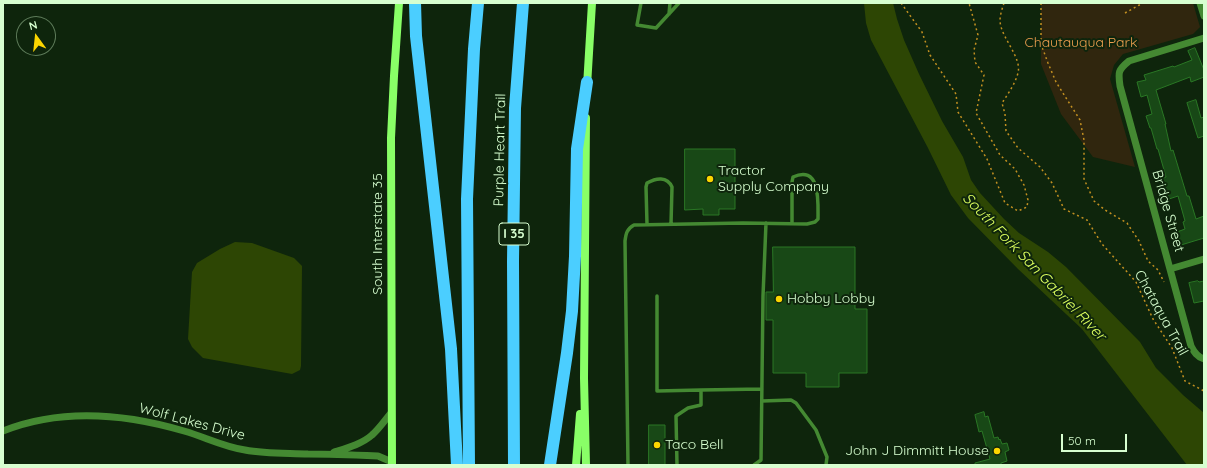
<!DOCTYPE html>
<html>
<head>
<meta charset="utf-8">
<style>
  body { margin:0 }
  #map { position:relative; width:1207px; height:468px; overflow:hidden; background:#0e250c; font-family:Quicksand,sans-serif }
  canvas { display:block }
  .frame { position:absolute; inset:0; border:4px solid #d7ffd0; pointer-events:none }
  .north { position:absolute; left:16px; top:16px; width:40px; height:40px; box-sizing:border-box; background:#0e250c; border:1px solid #5e7c5a; border-radius:50%; rotate:345deg; font-size:11px; font-weight:700; line-height:16px; text-align:center; color:#d7ffd0 }
  .north::after { content:''; display:block; margin:auto; width:14px; height:18px; background:#fbd500; clip-path:polygon(50% 0,100% 100%,50% 72%,0 100%) }
  .scale { position:absolute; left:1061px; top:434px; width:66px; height:18px; box-sizing:border-box; border:2px solid #d7ffd0; border-top:0; padding-left:5px; font-size:12px; line-height:14px; white-space:nowrap; color:#d7ffd0; -webkit-text-stroke:3px #0e250c; paint-order:stroke }
</style>
</head>
<body>
<div id="map">
<canvas width="1207" height="468"></canvas>
<div class="frame"></div>
<div class="north">N</div>
<div class="scale">50 m</div>
</div>
<script>
const context = document.querySelector('canvas').getContext('2d');
context.lineJoin = 'round';
function fill(path, color) {
  context.fillStyle = color;
  context.fill(path, 'evenodd');
}
function stroke(path, color, width, dash) {
  context.strokeStyle = color;
  context.lineWidth = width;
  context.lineCap = dash ? 'butt' : 'round';
  context.setLineDash(dash || []);
  context.stroke(path);
}
function write(font, color, halo, rows, align = 'center') {
  context.font = font + ' Quicksand,sans-serif';
  context.lineWidth = 4;
  context.setLineDash([]);
  context.textBaseline = 'middle';
  context.strokeStyle = halo;
  context.fillStyle = color;
  for (const [text, x, y, turn = 0] of rows) {
    context.save();
    context.translate(x, y);
    context.rotate((+turn || 0) * Math.PI / 180);
    context.textAlign = isNaN(turn) ? turn : align;
    if (halo) context.strokeText(text, 0, 0);
    context.fillText(text, 0, 0);
    context.restore();
  }
}
fill(new Path2D(`
  M1041 3H1193L1200 27 1193 34 1123 54 1114 65 1110 79 1135 167 1093 157 1061 114 1041 64Z`), '#30260e');
fill(new Path2D(`
  M864 3H893L897 19 904 40 919 74 942 121 963 157 971 180 980 193 1004 219 1019 233 1048 252 1066 267 1140 342 1156 368 1183 395 1204 413V465H1187L1082 329 1018 269 968 218 951 195 928 148 871 40 866 23Z
  M235 242 252 243 294 258 302 266 301 366 300 370 292 374 203 358 192 347 188 339 192 272 197 263 220 249Z`), '#2d4604');
const building = new Path2D(`
  M1195 48 1204 70V77L1191 82 1190 77 1156 90 1166 124H1165L1171 151 1173 150 1187 196H1189L1196 219 1204 216V238L1181 245 1177 232 1185 229 1183 222 1185 221 1178 196 1169 199 1163 178 1166 177 1158 149H1157L1151 128H1150L1146 116 1152 114 1147 95 1141 97 1137 82 1146 80 1144 75 1173 66 1174 67 1192 60 1188 51Z
  M1196 100 1201 118 1204 117V136L1198 138 1187 103Z
  M685 149H735V209H719V215H703V209L685 210Z
  M773 247H855V309H867V373H839V387H806V373H773V320H766V292H773Z
  M1198 281 1199 282 1204 281V301L1194 303 1189 283Z
  M984 412 985 417 988 416 994 438 998 437 999 440 1000 439 1002 444 1007 443 1009 450 1005 452 1007 461 1001 463V465H975V463L990 459 982 431 979 432 975 415Z
  M649 425H665V465H649Z`);
fill(building, '#184816');
stroke(building, '#2a7725', 1);
stroke(new Path2D(`
  M901 3 922 32 930 55 956 94 958 112 987 159 1005 203 1018 211 1027 207 1028 200 1024 185 1015 169 1000 155 976 113 984 75 975 62 974 50 978 35 969 3
  M1004 3C1002 9 1000 15 1000 21 1001 38 1022 57 1018 73 1015 84 1008 94 1002 103L1005 114 1006 131 1018 148 1040 167 1052 183 1064 209 1087 220 1102 244 1136 282 1153 319 1172 348 1185 381 1204 391
  M1041 3V44L1048 63 1056 82 1080 120 1084 140V179L1094 201 1105 210 1127 223 1139 241 1148 261 1158 270 1164 282
  M1125 13 1143 3`), '#c29021', 1.5, [2, 3]);
stroke(new Path2D(`
  M641 3 637 25 656 28 679 3
  M669 14 670 3
  M647 224 646 187 647 183C656 178 667 176 672 187L671 224
  M657 296V391L701 390V405L688 408 676 416 677 465
  M701 390 762 389
  M762 401 791 400 796 403 816 430 827 457 826 465
  M628 465 625 241C626 233 627 229 634 225L743 223 807 224 815 222 818 219C818 203 821 164 793 177L792 182V223
  M754 465 761 460 763 296 766 223`), '#448932', 3.5);
stroke(new Path2D(`
  M1200 3 1204 16
  M1204 38 1129 61C1118 70 1118 72 1120 86L1191 346C1194 352 1197 357 1204 359
  M1170 269 1204 259
  M3 431C61 408 126 414 184 431 205 437 224 447 245 450 266 454 287 453 308 454 332 454 355 455 378 456L392 462
  M334 452C347 448 362 444 372 435 379 429 385 420 391 413`), '#448932', 7);
stroke(new Path2D(`
  M587 86 592 3
  M392 465 391 138 394 76 399 3
  M576 465 580 414
  M586 465 584 378 586 118`), '#89ff67', 8);
stroke(new Path2D(`
  M415 3 416 36 451 349 457 465
  M469 465 467 199 474 49 478 3
  M514 465 513 261 515 108 523 3
  M550 465 567 353 572 311 575 256 577 149 587 82`), '#4bceff', 12);
for (const [x, y, r, color] of [
  [710,179,4,"#fbd500"],
  [779,299,4,"#fbd500"],
  [657,445,4,"#fbd500"],
  [997,451,4,"#fbd500"]
]) {
  const dot = new Path2D();
  dot.arc(x, y, r, 0, 2 * Math.PI);
  context.fillStyle = color;
  context.fill(dot);
  stroke(dot, '#0e250c', 1.5);
}
for (const [x, y, w] of [
  [514,234,30]
]) {
  const box = new Path2D();
  box.roundRect(x - w / 2, y - 11, w, 22, 3);
  context.fillStyle = '#0e250c';
  context.fill(box);
  stroke(box, '#d7ffd0', 1);
}
write('bold 13px', '#d7ffd0', null, [
  ["I 35",514,234]
]);
write('14px', '#ec9e4f', '#0e250c', [
  ["Chautauqua Park",1081,43]
]);
write('14px', '#d7ffd0', '#0e250c', [
  ["Purple Heart Trail",500,150,-89],
  ["Bridge Street",1168,211,74],
  ["South Interstate 35",378,234,-90],
  ["Chataqua Trail",1161,313,61],
  ["Wolf Lakes Drive",192,422,15]
]);
write('14px', '#d7ffd0', '#0e250c', [
  ["Tractor",718,171],
  ["Supply Company",718,187],
  ["Hobby Lobby",787,299],
  ["Taco Bell",665,445],
  ["John J Dimmitt House",989,451,"right"]
], 'left');
write('italic 15px', '#ddff5e', '#0e250c', [
  ["South Fork San Gabriel River",1034,267,46]
]);
</script>
</body>
</html>
